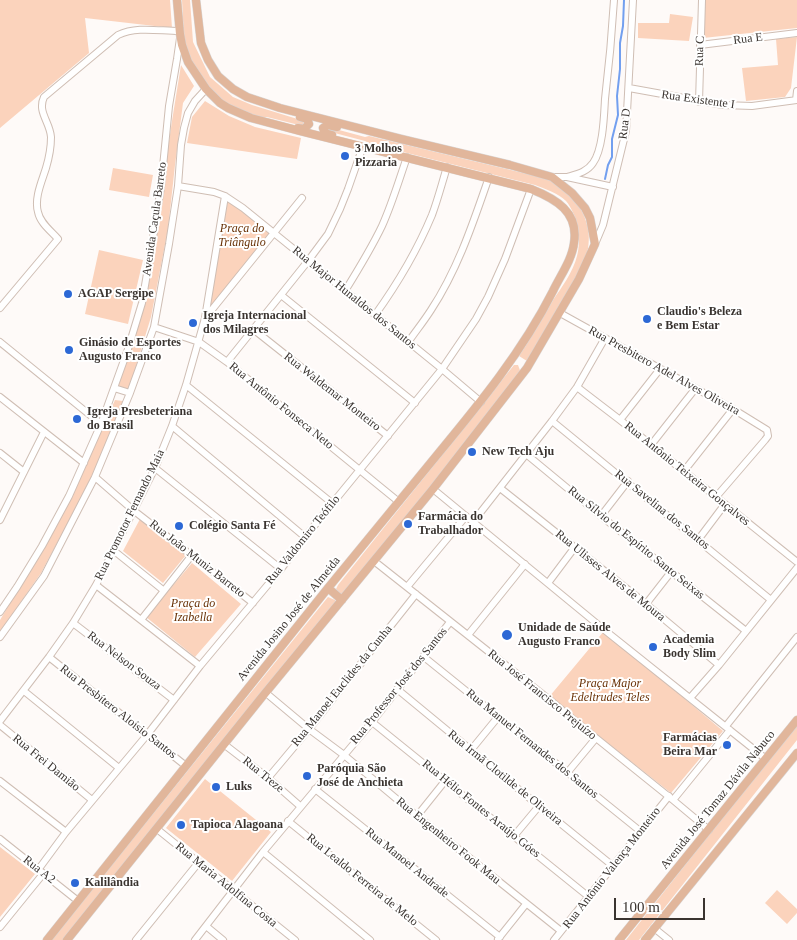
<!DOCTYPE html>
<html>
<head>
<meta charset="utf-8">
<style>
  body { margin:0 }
  #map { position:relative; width:797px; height:940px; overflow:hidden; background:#fefaf8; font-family:"Times New Roman",serif }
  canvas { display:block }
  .scale { position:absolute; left:614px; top:898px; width:91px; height:22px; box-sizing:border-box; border:2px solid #3a3430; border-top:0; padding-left:6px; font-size:15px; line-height:18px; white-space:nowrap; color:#3a3430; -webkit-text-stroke:4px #fff; paint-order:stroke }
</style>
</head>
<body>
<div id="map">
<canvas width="797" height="940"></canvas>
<div class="scale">100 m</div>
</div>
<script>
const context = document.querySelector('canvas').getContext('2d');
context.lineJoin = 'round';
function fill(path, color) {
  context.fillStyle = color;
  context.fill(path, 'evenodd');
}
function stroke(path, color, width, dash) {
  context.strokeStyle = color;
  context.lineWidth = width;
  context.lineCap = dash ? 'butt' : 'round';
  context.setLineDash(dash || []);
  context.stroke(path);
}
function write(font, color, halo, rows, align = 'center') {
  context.font = font + ' "Times New Roman",serif';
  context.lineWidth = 4;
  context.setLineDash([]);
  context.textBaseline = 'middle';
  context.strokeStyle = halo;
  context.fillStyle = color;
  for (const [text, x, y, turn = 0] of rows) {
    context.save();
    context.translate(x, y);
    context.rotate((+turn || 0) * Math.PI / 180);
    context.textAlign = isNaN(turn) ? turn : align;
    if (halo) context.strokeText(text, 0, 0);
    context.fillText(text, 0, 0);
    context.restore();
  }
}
fill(new Path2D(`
  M0 0H170L172 28 85 18 89 53 0 128Z
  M182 0H190L193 42 210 77 233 97 252 105 304 121 303 126 267 117H254L232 107 216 96 197 71 190 57 184 39Z
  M704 0H797V28L703 38Z
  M670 14 693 17 689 41 638 38V23H669Z
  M797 37 791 88 785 97 746 101 742 68 778 65 776 39Z
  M181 65 194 86 183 103 175 165 168 229 151 317 129 389 118 386 135 334 157 224 172 121Z
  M205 101 229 116 255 127 301 138 297 159 187 143 192 117Z
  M328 127 365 137 369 136 540 177C546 179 552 181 558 185 573 194 585 211 588 229 590 239 588 250 586 260L527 361 519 356C531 338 542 319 553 300 562 287 573 272 577 256 582 240 577 214 566 201 558 193 545 189 535 185L371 144 365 141 327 131Z
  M113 168 153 175 149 197 109 190Z
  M228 200 270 234 209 308Z
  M99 250 143 260 128 324 85 314Z
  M514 365H518L521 373 495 408 342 595 336 589 338 585Z
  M115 400 123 401 96 470 41 573 0 632V620L34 563 90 456Z
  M140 519 186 555 163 583 123 551Z
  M192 563 241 604 195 657 146 617Z
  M328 597 335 600 336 604 64 940H51Z
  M604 631 723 731 671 793 549 697Z
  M797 723V740L639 940H626Z
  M205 779 271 832 232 881 166 828Z
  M0 847 35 874 0 917Z
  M777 890 797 909V913L787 924 765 903Z`), '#fbd3bc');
stroke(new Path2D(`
  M605 179 608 165 612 157V139L618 115 617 96 620 69V43L623 26 624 0`), '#729fef', 2);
const minor = new Path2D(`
  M700 45 797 33
  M629 88 723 105 752 106 797 100
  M796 100 797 91
  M699 102 702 0
  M552 177H567L613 187
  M567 177C577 174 587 172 593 163 603 149 604 117 605 99 609 66 612 33 614 0
  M178 186 214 192 225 196 243 208 442 369 481 402
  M595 244 603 225 626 131 633 0
  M345 291C358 270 371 249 382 226 392 204 399 180 407 157
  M281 295 415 403
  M0 308 58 239C51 231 40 223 38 212 34 198 42 181 46 168 49 158 51 147 51 137 50 122 37 112 44 97L118 35C137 26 159 31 179 31
  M560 313 733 409 767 430 768 436 765 440 716 497
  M375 315C398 283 417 251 432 215 438 199 442 183 447 167
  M206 317 302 198
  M154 327 199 342 227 362 399 502
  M253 329 388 436
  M409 341C416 331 424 321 431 310 458 269 473 223 489 177
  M0 342 101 424
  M227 362 308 261 328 234 340 209 348 189 363 146
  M186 385 332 503
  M577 387 620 420 797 562
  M114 388 130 393
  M0 397 84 463
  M620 420 660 369
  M552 421 771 600
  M172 426 305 537
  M651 445 695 389
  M0 453 24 472
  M526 454 601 516 746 631
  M155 468 281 569
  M684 471 733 409
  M95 477 133 510 253 603
  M500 488 646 604 719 665
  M433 489 607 632 766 759
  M601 516 628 481
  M0 520 44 432
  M473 522 552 421 577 387 605 338
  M698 540 725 504
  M113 550 163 590
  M374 561 551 701 596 738 673 800 709 830
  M548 583 575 547
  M96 585 200 666
  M407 587 466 516
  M646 604 671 572
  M0 612 17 587 42 546 69 496 101 424 128 349 142 303 150 256 161 187 169 106 177 59 180 38
  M141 620 192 555
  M73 623 174 700
  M468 635 525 564
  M0 637 44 576 95 477 130 393 154 327 169 244 178 186 181 145 184 128 188 113 195 101 206 89
  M49 657 186 766
  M424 657 640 831
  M397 689 539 806 613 866
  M24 691 119 768
  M266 693 309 729 344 755 417 816 561 931
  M690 698 719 665 797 568
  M0 721 49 657 73 623 96 585 155 468 172 426 186 385 205 318 225 196
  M372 722 589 897
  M0 725 92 800
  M726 726 797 637
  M225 745 268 778 300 806
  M471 750 498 717
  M567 773 596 738
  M268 778 309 729 416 594
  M0 781 66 832
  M315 789 500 937
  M673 800 730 730
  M417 816 445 781
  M288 821 436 940
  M157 829 295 940
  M514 836 539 806
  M0 839 78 901
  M263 852 370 940
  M38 870 66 832 147 735 200 666 281 569 305 537 442 369 476 319 488 297 505 259 531 189
  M206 926 223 940
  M0 927 43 874
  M654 928 669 940
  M498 939 526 904
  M136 940 199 862
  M195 940 263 852 372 722 450 622
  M554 940 669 796`);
const major = new Path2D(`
  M298 128 304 129 309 124 307 119 300 117
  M332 135 325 133 323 128 328 125 337 127
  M328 588 342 600
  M47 940C141 823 234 705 328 588 364 544 401 499 437 455 480 403 522 352 553 291 560 276 572 260 574 243 579 212 556 199 531 189L300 131 251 118 228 108 220 103 206 89 188 62 182 45 180 34 177 0
  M67 940 262 697 433 489 527 368 579 279 595 244 590 218 585 208 572 193 552 177 510 165 401 139 280 108 247 97 233 89 218 76 208 60 201 43 196 0
  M619 940 797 720
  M645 940 797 753`);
stroke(minor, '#cfbeb4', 8);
stroke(major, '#d8d6d6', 9);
stroke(minor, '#fff', 6);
stroke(major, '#e1b69b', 8);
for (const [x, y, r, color] of [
  [345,156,5,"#2c68d5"],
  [68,294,5,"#2c68d5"],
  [647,319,5,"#2c68d5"],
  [193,323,5,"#2c68d5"],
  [69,350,5,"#2c68d5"],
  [77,419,5,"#2c68d5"],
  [472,452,5,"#2c68d5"],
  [408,524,5,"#2c68d5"],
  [179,526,5,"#2c68d5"],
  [507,635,6,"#2c68d5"],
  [653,647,5,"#2c68d5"],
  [727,745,5,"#2c68d5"],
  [307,776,5,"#2c68d5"],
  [216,787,5,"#2c68d5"],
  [181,825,5,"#2c68d5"],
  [75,883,5,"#2c68d5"]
]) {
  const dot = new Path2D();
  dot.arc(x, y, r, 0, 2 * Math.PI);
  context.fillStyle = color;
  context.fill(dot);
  stroke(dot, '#fff', 2);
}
write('12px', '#3a3430', '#fff', [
  ["Rua E",748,39,-7],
  ["Rua C",700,51,-88],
  ["Rua Existente I",698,100,8],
  ["Rua D",625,124,-83],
  ["Avenida Caçula Barreto",155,219,-82],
  ["Rua Major Hunaldos dos Santos",354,298,39],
  ["Rua Presbitero Adel Alves Oliveira",664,371,29],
  ["Rua Waldemar Monteiro",332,392,38],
  ["Rua Antônio Fonseca Neto",281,406,39],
  ["Rua Antônio Teixeira Gonçalves",687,474,39],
  ["Rua Savelina dos Santos",662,510,39],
  ["Rua Promotor Fernando Maia",130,515,-64],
  ["Rua Valdomiro Teófilo",303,540,-51],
  ["Rua Sílvio do Espírito Santo Seixas",636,543,39],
  ["Rua João Muniz Barreto",197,559,38],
  ["Rua Ulisses Alves de Moura",610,576,39],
  ["Avenida Josino José de Almeida",289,619,-51],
  ["Rua Nelson Souza",124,661,37],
  ["Rua Manoel Euclides da Cunha",342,686,-51],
  ["Rua Professor José dos Santos",399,686,-51],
  ["Rua José Francisco Prejuízo",542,695,39],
  ["Rua Presbítero Aloísio Santos",118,712,38],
  ["Rua Manuel Fernandes dos Santos",532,744,39],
  ["Rua Frei Damião",46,763,39],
  ["Rua Treze",263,775,39],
  ["Rua Irmã Clotilde de Oliveira",505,778,39],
  ["Avenida José Tomaz Dávila Nabuco",718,800,-51],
  ["Rua Hélio Fontes Araújo Góes",481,809,39],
  ["Rua Engenheiro Fook Mau",448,841,39],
  ["Rua Manoel Andrade",407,863,39],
  ["Rua Antônio Valença Monteiro",612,868,-52],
  ["Rua A2",39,870,38],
  ["Rua Lealdo Ferreira de Melo",362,880,39],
  ["Rua Maria Adolfina Costa",226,885,39]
]);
write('bold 12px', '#3a3430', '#fff', [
  ["3 Molhos",355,149],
  ["Pizzaria",355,163],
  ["AGAP Sergipe",78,294],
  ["Claudio's Beleza",657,312],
  ["e Bem Estar",657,326],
  ["Igreja Internacional",203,316],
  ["dos Milagres",203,330],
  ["Ginásio de Esportes",79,343],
  ["Augusto Franco",79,357],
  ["Igreja Presbeteriana",87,412],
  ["do Brasil",87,426],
  ["New Tech Aju",482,452],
  ["Farmácia do",418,517],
  ["Trabalhador",418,531],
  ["Colégio Santa Fé",189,526],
  ["Unidade de Saúde",518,628],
  ["Augusto Franco",518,642],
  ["Academia",663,640],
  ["Body Slim",663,654],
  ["Farmácias",717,738,"right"],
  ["Beira Mar",717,752,"right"],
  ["Paróquia São",317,769],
  ["José de Anchieta",317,783],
  ["Luks",226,787],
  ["Tapioca Alagoana",191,825],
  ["Kalilândia",85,883]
], 'left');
write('italic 12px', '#693206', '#fff', [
  ["Praça do",242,229],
  ["Triângulo",242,243],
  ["Praça do",193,604],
  ["Izabella",193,618],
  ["Praça Major",610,684],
  ["Edeltrudes Teles",610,698]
]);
</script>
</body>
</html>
